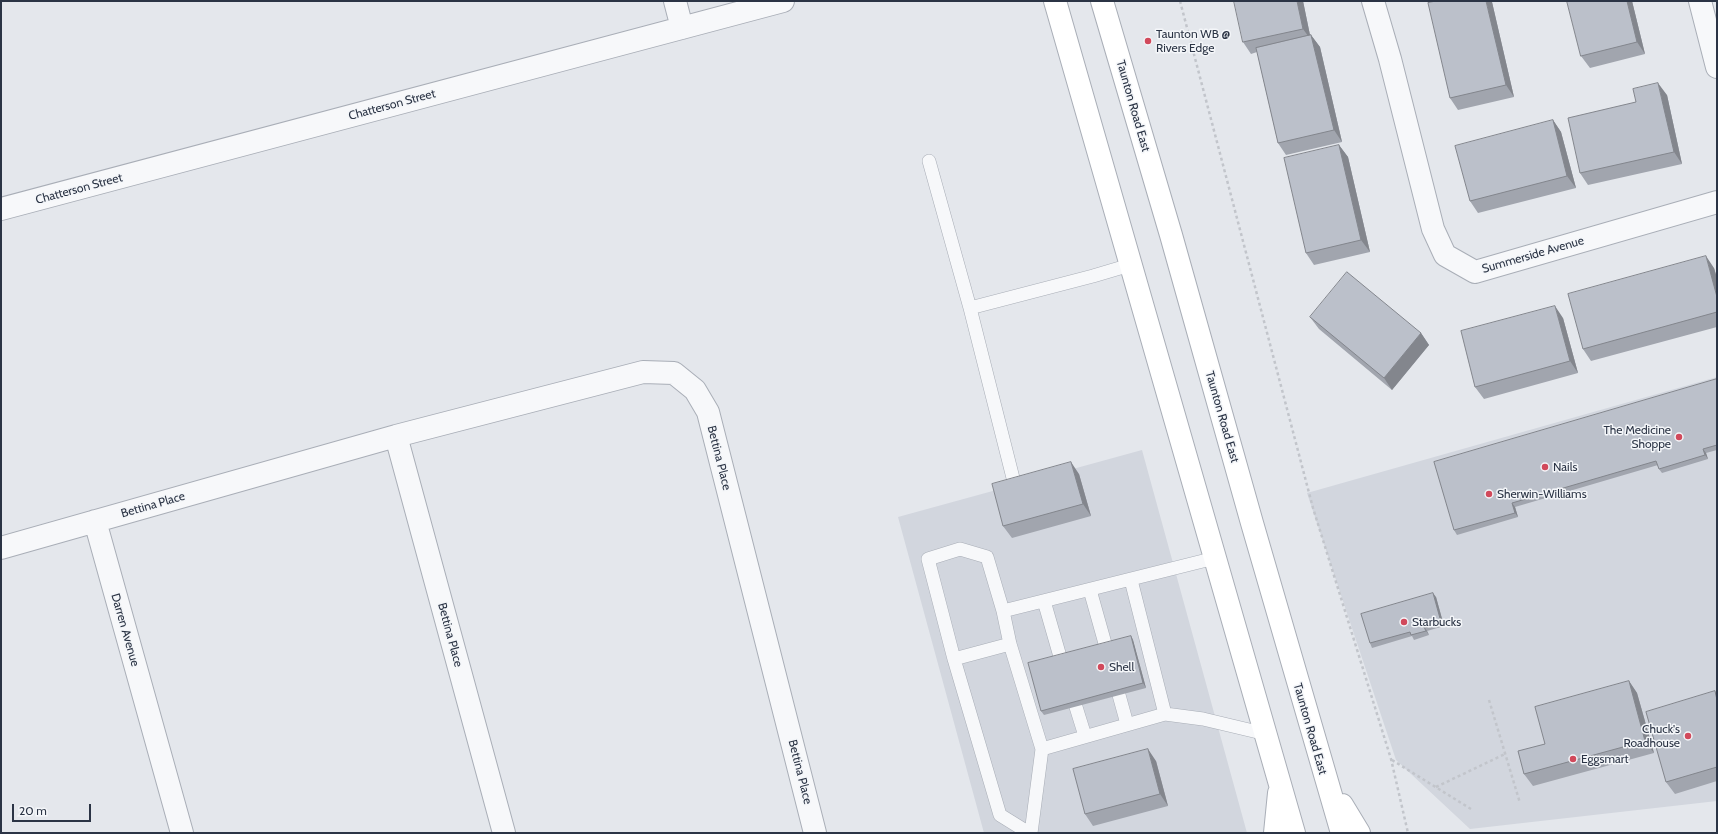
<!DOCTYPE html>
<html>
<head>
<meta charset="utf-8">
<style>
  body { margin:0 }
  #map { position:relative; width:1718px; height:834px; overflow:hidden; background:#e4e7ec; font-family:Cabin,sans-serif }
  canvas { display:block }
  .frame { position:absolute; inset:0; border:2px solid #2b3445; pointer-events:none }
  .scale { position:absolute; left:12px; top:804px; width:79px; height:18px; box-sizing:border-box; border:2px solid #2b3445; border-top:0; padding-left:5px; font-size:12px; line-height:14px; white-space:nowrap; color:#2b3445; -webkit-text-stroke:3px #f4f6f9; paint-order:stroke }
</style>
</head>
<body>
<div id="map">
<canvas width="1718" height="834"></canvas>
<div class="frame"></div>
<div class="scale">20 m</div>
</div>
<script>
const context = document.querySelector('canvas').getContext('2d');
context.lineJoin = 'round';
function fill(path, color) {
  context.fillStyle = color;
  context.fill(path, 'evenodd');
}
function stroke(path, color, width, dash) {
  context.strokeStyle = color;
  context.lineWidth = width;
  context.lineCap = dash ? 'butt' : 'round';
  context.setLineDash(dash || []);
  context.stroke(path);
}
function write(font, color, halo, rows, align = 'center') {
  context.font = font + ' Cabin,sans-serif';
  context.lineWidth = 3;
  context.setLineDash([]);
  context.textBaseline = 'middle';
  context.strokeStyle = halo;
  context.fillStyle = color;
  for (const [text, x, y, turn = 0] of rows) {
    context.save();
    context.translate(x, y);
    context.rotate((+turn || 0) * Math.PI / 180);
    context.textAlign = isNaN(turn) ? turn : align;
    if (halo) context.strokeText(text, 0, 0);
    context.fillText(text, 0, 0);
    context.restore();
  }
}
fill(new Path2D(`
  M1717 377V801L1470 829 1396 760 1307 493Z
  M1142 450 1247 833H984L898 517Z`), '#d2d6de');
const service = new Path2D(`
  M929 161 970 308
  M1013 478 970 308 1093 276 1130 265
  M1090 590 1106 647
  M1044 601 1061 660
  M1003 611 987 557 960 549 928 559 954 659 1000 815 1029 833
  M954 659 1010 644
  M1119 695 1127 724
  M1076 707 1085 736
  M1165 714 1203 719 1266 734
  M1042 749 1165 714 1131 580
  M1031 833 1042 749 1010 644 1003 611 1215 558`);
const minor = new Path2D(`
  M675 1 682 28
  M1373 1 1390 59 1433 229 1445 255 1475 272 1717 202
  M1700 1 1717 67
  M1 209 783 1
  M396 436 504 833
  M95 521 182 833
  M1 548 396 436 643 372 674 373 695 390 708 412 815 833`);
const secondary = new Path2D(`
  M1055 1 1294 833
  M1102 1 1171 235 1252 523 1342 833
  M1342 805 1359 833
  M1275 833 1279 793`);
stroke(service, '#a9aeb7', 14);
stroke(minor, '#a9aeb7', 24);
stroke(secondary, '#a9aeb7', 24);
stroke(new Path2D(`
  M1180 1 1313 508 1391 759 1408 833
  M1489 700 1520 803
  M1392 760 1471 809
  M1436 787 1505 754`), '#c2c5cb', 2.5, [3, 3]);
stroke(service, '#f7f8fa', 13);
stroke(minor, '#f7f8fa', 22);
stroke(secondary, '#fff', 22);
fill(new Path2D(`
  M1303 1 1310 35H1311L1320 47 1342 142 1286 155 1278 143 1257 52 1251 54 1243 42Z
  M1567 1H1632L1645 54 1590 68 1581 56Z
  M1492 2 1514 97 1458 110 1450 98Z
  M1667 95 1682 164 1588 185 1580 173Z
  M1553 120 1561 132 1576 188 1478 213 1470 201Z
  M1339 145 1348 157 1370 252 1314 265 1306 253Z
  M1714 268 1717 278V327L1591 361 1583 349Z
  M1310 317 1421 333 1429 345 1392 390 1319 329Z
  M1563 318 1578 373 1484 399 1475 387Z
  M1717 379V450L1706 453 1708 459 1662 473 1659 469 1658 465 1515 507 1518 517 1457 535 1454 530Z
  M1079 474 1091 516 1012 538 1003 526Z
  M1436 597 1444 626 1427 631 1429 635 1414 640 1412 636 1372 648 1370 643Z
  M1131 636 1133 640 1146 688 1044 715 1041 711Z
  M1629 681 1637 693 1654 753 1533 786 1524 774 1545 744Z
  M1715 691 1717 695V781L1675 794 1666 782Z
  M1156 761 1168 806 1093 826 1085 814Z`), '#a1a5ae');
fill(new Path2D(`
  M1297 1H1303L1311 40 1303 29Z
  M1486 1H1491L1492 2 1514 97 1506 85Z
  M1627 1H1632L1645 54 1637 42Z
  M1311 35 1320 47 1342 142 1334 130Z
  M1658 83 1667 95 1682 164 1674 152Z
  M1553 120 1561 132 1576 188 1567 176Z
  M1339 145 1348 157 1370 252 1361 240Z
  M1706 256 1714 268 1717 278V297Z
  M1555 306 1563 318 1578 373 1570 361Z
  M1421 333 1429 345 1392 390 1384 378Z
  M1703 449 1706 453 1708 459 1705 455Z
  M1071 462 1079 474 1091 516 1083 504Z
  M1512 503 1515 507 1518 517 1515 513Z
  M1433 593 1436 597 1444 626 1441 622Z
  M1424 627 1427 631 1429 635 1426 631Z
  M1131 636 1133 640 1146 688 1143 683Z
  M1629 681 1637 693 1654 753 1645 741Z
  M1148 749 1156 761 1168 806 1160 794Z`), '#83868d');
const building = new Path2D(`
  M1234 1H1297L1303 29 1243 42Z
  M1436 1H1486L1506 85 1450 98 1428 3Z
  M1567 1H1627L1637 42 1581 56Z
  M1311 35 1334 130 1278 143 1256 48Z
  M1658 83 1674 152 1580 173 1568 118 1636 102 1633 89Z
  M1553 120 1567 176 1470 201 1455 146Z
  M1339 145 1361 240 1306 253 1284 158Z
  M1706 256 1717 297V312L1583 349 1568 294Z
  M1347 272 1421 333 1384 378 1310 317Z
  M1555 306 1570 361 1475 387 1461 331Z
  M1717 379V445L1703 449 1705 455 1659 469 1656 461 1512 503 1515 513 1454 530 1434 462Z
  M1071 462 1083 504 1003 526 992 484Z
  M1433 593 1441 622 1424 627 1426 631 1411 635 1410 632 1370 643 1361 614Z
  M1131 636 1143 683 1041 711 1028 663Z
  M1629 681 1645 741 1524 774 1518 751 1545 744 1535 707Z
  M1715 691 1717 700V767L1666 782 1646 712Z
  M1148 749 1160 794 1085 814 1073 769Z`);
fill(building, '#bbc0ca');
stroke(building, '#83868d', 1);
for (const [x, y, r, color] of [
  [1148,41,4,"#d1495b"],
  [1679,437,4,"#d1495b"],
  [1545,467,4,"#d1495b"],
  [1489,494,4,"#d1495b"],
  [1404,622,4,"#d1495b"],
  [1101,667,4,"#d1495b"],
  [1688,736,4,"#d1495b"],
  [1573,759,4,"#d1495b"]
]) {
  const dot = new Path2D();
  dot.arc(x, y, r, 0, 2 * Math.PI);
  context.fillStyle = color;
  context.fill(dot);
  stroke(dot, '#f4f6f9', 1.5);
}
write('12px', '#2b3445', '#f4f6f9', [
  ["Taunton WB @",1156,34],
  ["Rivers Edge",1156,48],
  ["The Medicine",1671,430,"right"],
  ["Shoppe",1671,444,"right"],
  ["Nails",1553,467],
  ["Sherwin-Williams",1497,494],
  ["Starbucks",1412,622],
  ["Shell",1109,667],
  ["Chuck's",1680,729,"right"],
  ["Roadhouse",1680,743,"right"],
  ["Eggsmart",1581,759]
], 'left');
write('12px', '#2b3445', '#f4f6f9', [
  ["Chatterson Street",392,105,-15],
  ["Taunton Road East",1133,106,74],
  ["Chatterson Street",79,189,-15],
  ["Summerside Avenue",1533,255,-16],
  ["Taunton Road East",1222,417,74],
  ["Bettina Place",719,458,76],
  ["Bettina Place",153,505,-16],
  ["Darren Avenue",125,630,74],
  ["Bettina Place",450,635,75],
  ["Taunton Road East",1310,729,74],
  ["Bettina Place",800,772,76]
]);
</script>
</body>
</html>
